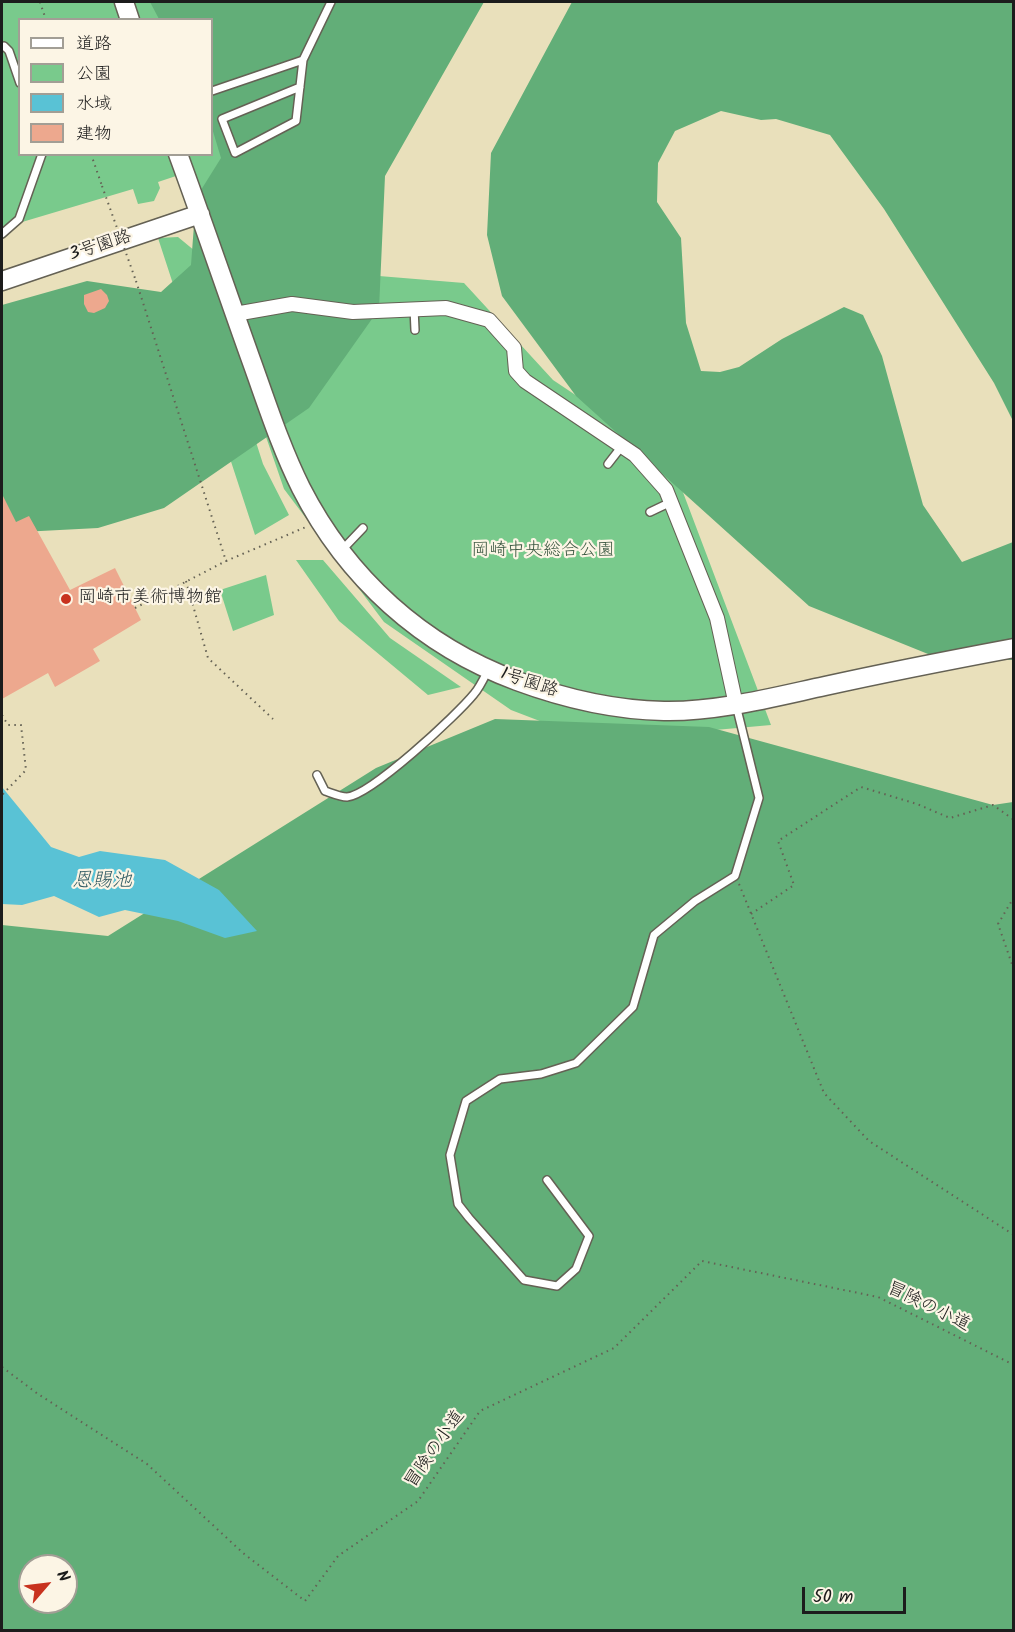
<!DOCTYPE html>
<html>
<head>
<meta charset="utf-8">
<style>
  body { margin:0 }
  #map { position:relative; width:1015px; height:1632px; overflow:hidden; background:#e9e0bb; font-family:Kalam,"Klee One",sans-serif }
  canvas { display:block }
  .frame { position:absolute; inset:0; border:3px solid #1c1c1c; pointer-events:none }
  .legend { position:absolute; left:18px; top:18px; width:195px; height:138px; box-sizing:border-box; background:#fcf5e5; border:2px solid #a29e95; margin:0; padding:8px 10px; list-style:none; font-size:18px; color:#1c1c1c }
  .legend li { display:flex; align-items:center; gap:12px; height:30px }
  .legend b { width:30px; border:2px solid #a29e95 }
  .north { position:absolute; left:18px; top:1554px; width:60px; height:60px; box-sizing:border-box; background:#fcf5e5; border:2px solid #a29e95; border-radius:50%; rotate:62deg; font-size:16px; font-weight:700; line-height:24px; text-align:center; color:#1c1c1c }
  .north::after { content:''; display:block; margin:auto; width:21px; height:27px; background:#c8321e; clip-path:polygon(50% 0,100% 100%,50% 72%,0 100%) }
  .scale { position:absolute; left:802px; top:1587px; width:104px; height:27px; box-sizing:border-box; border:3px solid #1c1c1c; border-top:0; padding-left:8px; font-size:18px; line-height:21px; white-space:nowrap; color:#1c1c1c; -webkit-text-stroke:4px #fcf5e5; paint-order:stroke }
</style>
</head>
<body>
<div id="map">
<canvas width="1015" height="1632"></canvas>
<div class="frame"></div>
<ul class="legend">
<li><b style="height:8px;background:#fff"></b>道路</li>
<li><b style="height:16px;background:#79ca8c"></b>公園</li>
<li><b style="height:16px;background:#59c2d5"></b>水域</li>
<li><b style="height:16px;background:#eda88e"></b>建物</li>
</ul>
<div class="north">N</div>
<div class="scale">50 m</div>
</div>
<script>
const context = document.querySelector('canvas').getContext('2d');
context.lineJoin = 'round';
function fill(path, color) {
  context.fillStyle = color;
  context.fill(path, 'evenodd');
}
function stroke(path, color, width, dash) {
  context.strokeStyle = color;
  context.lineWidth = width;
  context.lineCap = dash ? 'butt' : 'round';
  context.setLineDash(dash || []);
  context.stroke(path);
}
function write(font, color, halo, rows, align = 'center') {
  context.font = font + ' Kalam,"Klee One",sans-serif';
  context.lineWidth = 4.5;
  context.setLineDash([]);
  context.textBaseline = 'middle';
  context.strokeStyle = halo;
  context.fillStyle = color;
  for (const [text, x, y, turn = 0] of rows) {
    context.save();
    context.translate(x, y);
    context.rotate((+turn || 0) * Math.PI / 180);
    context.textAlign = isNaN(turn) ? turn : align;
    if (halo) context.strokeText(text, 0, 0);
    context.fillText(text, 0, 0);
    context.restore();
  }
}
fill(new Path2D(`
  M2 2H366L294 269 464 283 553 380 670 458 771 725 592 741 511 710 384 622 284 489 176 176 158 182 160 188 154 201 138 204 133 189 2 228ZM20 20H212V154H20Z
  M178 237 195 251 263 464 289 515 255 535 158 238Z
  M296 560H323L390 638 461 687 428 695 339 621Z
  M266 575 274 615 233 631 220 590Z`), '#79ca8c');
fill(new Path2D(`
  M150 2H484L385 176 379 309 309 408 164 508 98 528 2 533V305L87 281 161 292 191 265 196 198 221 158 212 128V20L159 19Z
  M572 2H1013V421L994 383 884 209 830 135 776 119 761 120 721 111 675 131 658 163 657 202 681 238 686 323 701 371 720 372 739 367 782 339 844 307 863 315 882 356 923 505 962 562 1013 542V660L933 656 809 606 576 396 502 296 487 235 491 153Z
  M495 719 709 727 993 805 1013 802V1630H2V925L108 936 376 768ZM30 1566H66V1602H30Z`), '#62ae78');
fill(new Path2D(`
  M2 787 51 847 79 857 100 851 165 860 219 890 257 931 225 938 178 921 125 910 99 917 54 896 22 905 2 904Z`), '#59c2d5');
fill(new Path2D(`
  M101 289 107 295 109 301 105 308 94 313 88 312 84 304V295Z
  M2 494 16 522 29 516 70 590 115 568 141 620 93 649 100 661 55 687 48 673 2 699Z`), '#eda88e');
const lane = new Path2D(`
  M2 47 4 46 9 51 20 83
  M300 87 222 119 235 153 296 121 303 60
  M212 91 303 60 331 2
  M2 234 19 219 42 154
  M414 308 415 330
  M608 464 622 446
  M650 512 671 502
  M342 550 363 528
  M317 775 325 791C331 793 340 797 347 797 371 795 457 715 474 694 480 687 484 678 488 670
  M547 1180 589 1236 576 1269 557 1286 524 1280 469 1218 458 1204 450 1155 466 1101 500 1079 541 1074 576 1063 633 1007 654 935 695 901 735 876 759 798 736 705`);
const street = new Path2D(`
  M235 314 292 304 353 312 446 308 489 320 514 348 516 371 525 381 635 455 666 490 717 618 736 705`);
const secondary = new Path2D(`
  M124 2 130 20
  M178 154C203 222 226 290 250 357 266 401 280 446 301 488 347 578 422 646 517 681 563 698 614 710 664 711 717 712 774 697 825 686 888 672 950 660 1014 648
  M2 281 200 214`);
stroke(lane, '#646154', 10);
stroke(street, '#646154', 16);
stroke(secondary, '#646154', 21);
stroke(new Path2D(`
  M40 2 46 20
  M91 154 102 186
  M136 281 226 561 306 527
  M186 581 208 658 273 719
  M135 608 226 561
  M2 715 8 725H21L26 770 2 795
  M739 884 824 1093 869 1141 1014 1235
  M1014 897 998 924 1014 970
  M751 914 794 885 778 841 861 787 917 804 950 818 993 805 1014 820
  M2 1367 38 1394 147 1464 243 1553 305 1601 338 1556 418 1501 480 1411 614 1348 702 1261 878 1297 1014 1365`), '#646154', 2, [1.5, 4.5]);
stroke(lane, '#fff', 7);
stroke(street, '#fff', 14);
stroke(secondary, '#fff', 18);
stroke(new Path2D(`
  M102 186 136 281`), '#646154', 2, [1.5, 4.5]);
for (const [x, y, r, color] of [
  [66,599,6,"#c8321e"]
]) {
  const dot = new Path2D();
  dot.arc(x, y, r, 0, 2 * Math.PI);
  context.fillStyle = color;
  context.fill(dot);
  stroke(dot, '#fcf5e5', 2);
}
write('18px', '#1c1c1c', '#fcf5e5', [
  ["3号園路",101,247,-18],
  ["1号園路",529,684,18],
  ["冒険の小道",928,1308,26],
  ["冒険の小道",436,1450,-55]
]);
write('18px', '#3d5943', '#fcf5e5', [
  ["岡崎中央総合公園",543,552]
]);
write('18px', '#1c1c1c', '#fcf5e5', [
  ["岡崎市美術博物館",78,599]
], 'left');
write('italic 20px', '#345e66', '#fcf5e5', [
  ["恩賜池",102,883]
]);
</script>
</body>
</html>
